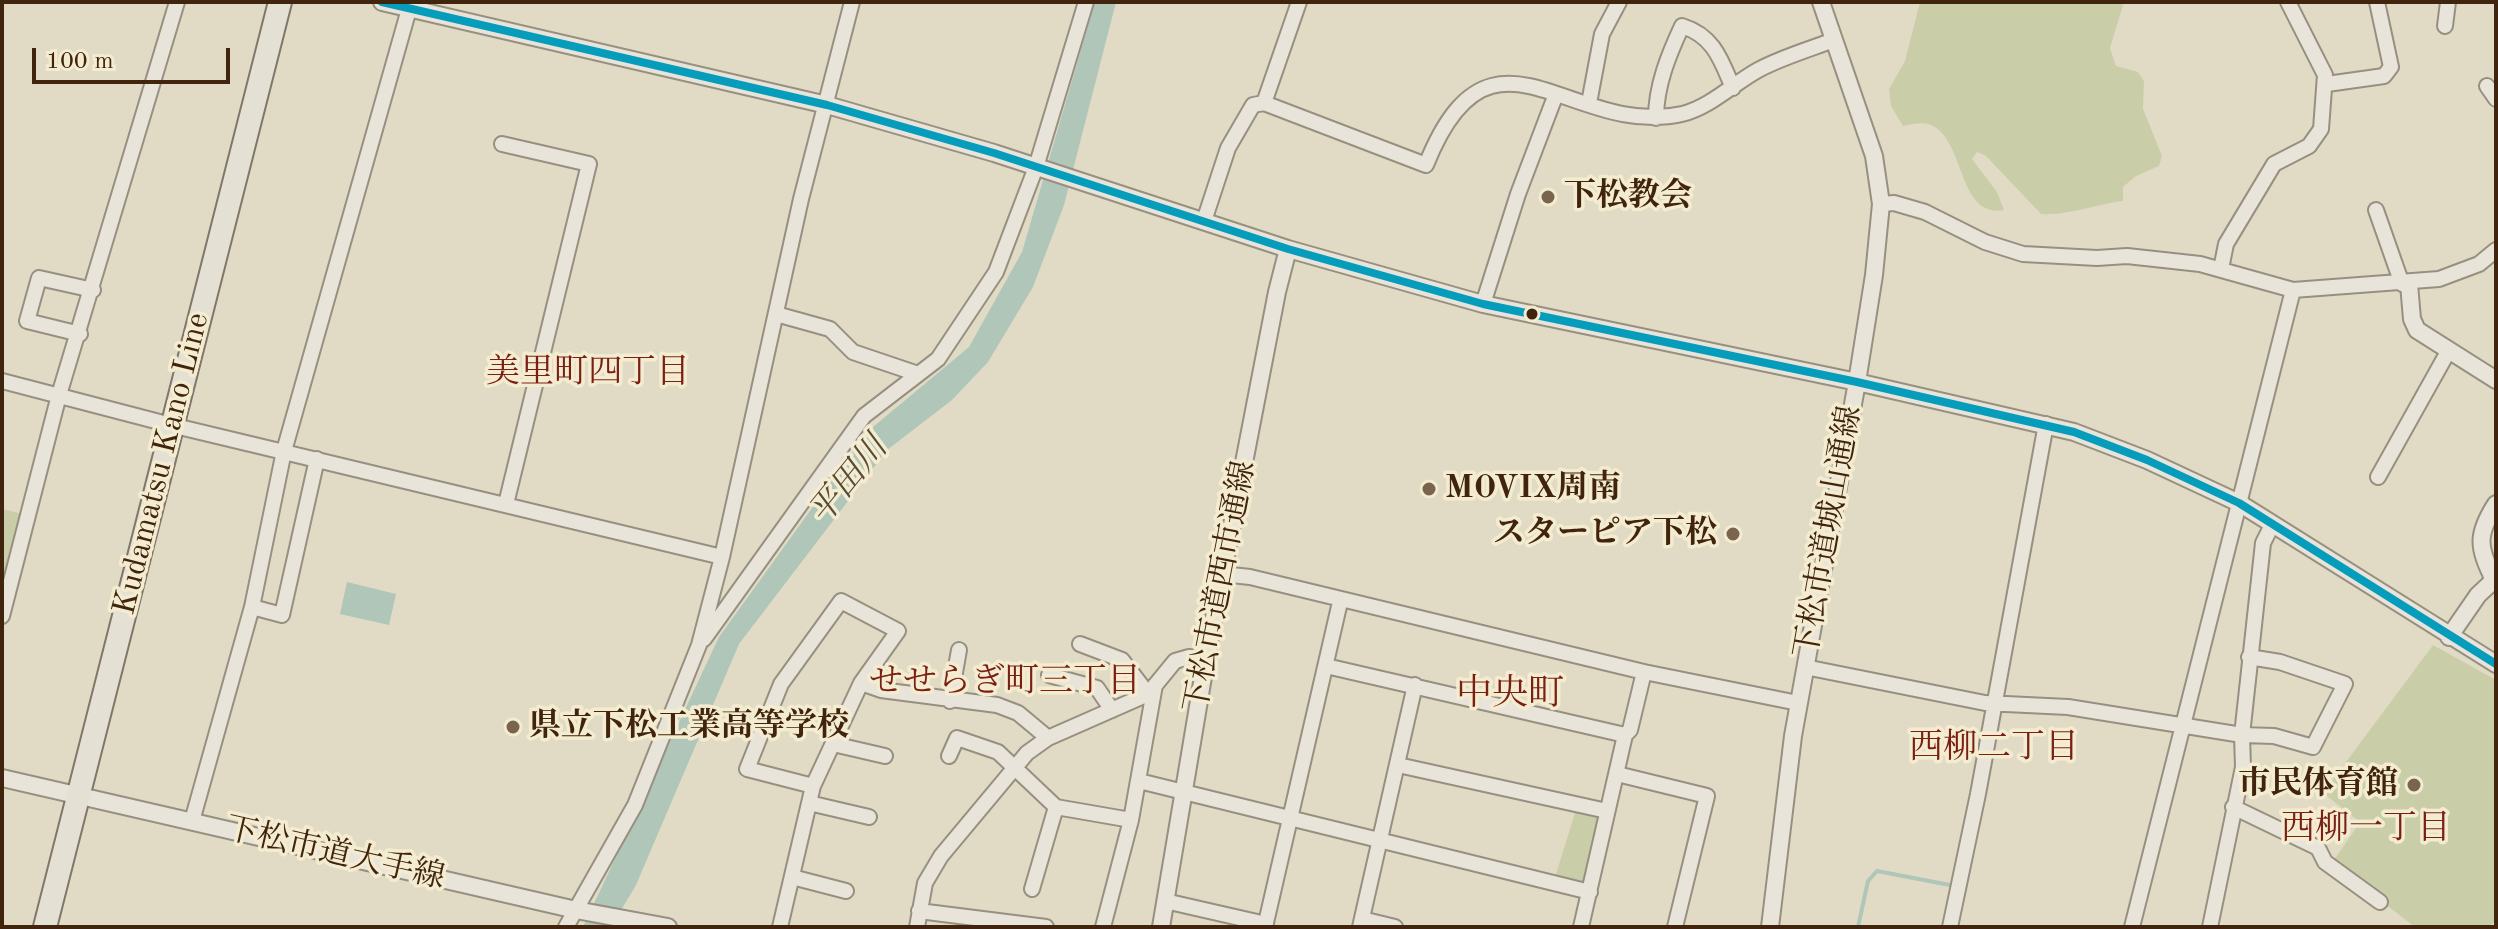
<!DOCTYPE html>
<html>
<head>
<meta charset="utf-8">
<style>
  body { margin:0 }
  #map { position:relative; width:2498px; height:929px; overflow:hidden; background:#e1dbc5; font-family:"Old Standard TT",serif }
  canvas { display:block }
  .frame { position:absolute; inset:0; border:4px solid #41240d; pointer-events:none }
  .scale { position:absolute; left:32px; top:48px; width:198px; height:36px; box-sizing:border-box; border:4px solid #41240d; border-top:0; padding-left:10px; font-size:24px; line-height:28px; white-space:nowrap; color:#41240d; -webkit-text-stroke:6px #f4ecd1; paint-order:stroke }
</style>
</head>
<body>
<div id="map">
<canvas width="2498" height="929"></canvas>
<div class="frame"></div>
<div class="scale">100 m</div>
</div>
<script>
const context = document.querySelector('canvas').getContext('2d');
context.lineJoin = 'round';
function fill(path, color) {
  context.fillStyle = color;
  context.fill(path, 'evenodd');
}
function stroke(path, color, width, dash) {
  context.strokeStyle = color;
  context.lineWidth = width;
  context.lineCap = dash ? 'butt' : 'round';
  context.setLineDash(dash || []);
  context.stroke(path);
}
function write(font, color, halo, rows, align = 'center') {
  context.font = font + ' "Old Standard TT","Noto Serif JP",serif';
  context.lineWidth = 7;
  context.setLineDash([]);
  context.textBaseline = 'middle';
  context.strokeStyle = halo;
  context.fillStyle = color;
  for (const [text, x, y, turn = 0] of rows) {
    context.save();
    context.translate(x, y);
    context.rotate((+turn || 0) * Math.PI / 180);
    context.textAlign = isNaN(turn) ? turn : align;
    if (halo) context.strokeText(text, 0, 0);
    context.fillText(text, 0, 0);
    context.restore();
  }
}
fill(new Path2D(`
  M1920 2H2124L2110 48 2116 66 2138 72 2144 81 2143 109 2162 156 2159 166 2136 176 2123 187V201C2095 204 2069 216 2041 214L1986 156 1977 152 1972 159 1997 192 2004 210C1956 219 1966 135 1928 124 1921 122 1910 125 1903 126L1891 106 1889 89 1905 61Z
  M2 509 23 514 5 585 2 584Z
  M2433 645 2496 680V920L2489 927H2415L2332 863 2360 822 2323 793Z
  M1576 810 1601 816 1586 884 1555 877Z`), '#cacea8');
fill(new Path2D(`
  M1095 2H1116L1064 205 1033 287 988 362 952 400 887 450 739 644 636 885 611 927H583L719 637 867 432 969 347 1022 252Z
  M347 582 396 594 389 625 340 614Z`), '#afc6b9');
stroke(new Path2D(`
  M1858 927 1868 881 1877 871 1955 886`), '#afc6b9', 4);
const minor = new Path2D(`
  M2445 26 2448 2
  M2327 84 2384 76 2391 67 2377 2
  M2487 86 2496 99
  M1264 103 1299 2
  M1589 103 1602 34 1619 2
  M1656 118C1656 85 1669 54 1682 26 1714 36 1721 60 1733 88
  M502 144 589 164 506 504
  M1881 204 1894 203 1925 212 1985 242 2023 254 2097 258 2127 256 2200 264 2293 290 2439 279 2479 264 2496 250
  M2376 210 2402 284
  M1204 221 1228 148 1253 105 1264 103 1426 165C1491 2 1570 139 1682 114 1711 107 1735 82 1760 69 1783 57 1810 49 1834 40
  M2221 269 2226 244 2274 164 2309 146 2321 129 2325 75 2288 2
  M1483 304 1518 194 1556 94
  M776 314 830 329 853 352 918 374
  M80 334 27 321 39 278 93 290
  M2 381 171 425 722 557
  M2378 477 2449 350
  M1222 574 1250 577 1644 672 1798 703
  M252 607 282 615 317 459
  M2 616 59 395 177 2
  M704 639 864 416 938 359 996 272 1036 167 1086 2
  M1080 644 1122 660 1148 694
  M1326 666 1625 735
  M1805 667 1985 703 2068 707 2242 735 2274 736 2313 747 2345 684 2280 662 2249 657
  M1049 675 1097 688 1112 710
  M861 683 881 690 997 705 1018 713 1048 738
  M950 701 959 650
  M833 744 885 756
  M949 756 957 738 998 752 1056 807 1131 820
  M1398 765 1607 811
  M1617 774 1707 796 1675 927
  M1139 781 1590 892
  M809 803 869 817
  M2233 807 2318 848 2325 862 2380 902
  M192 821 252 607 284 451 411 2
  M792 877 846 891
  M1032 889 1056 807
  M1165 901 1266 924
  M919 911 1046 927
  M1362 919 1395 927
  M566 927 635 805 699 645 722 557 801 199 852 2
  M780 927 813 786 861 683 898 631 841 601 781 684 747 769 813 786
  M917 927 925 883 941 856 1027 753 1048 738 1148 694 1175 661 1189 657 1206 659
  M1103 927 1131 820 1155 685
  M1265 927 1340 602
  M1360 927 1415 685
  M1581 927 1625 735 1630 730 1644 672
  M1950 927 1978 794 2046 424
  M2132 927 2293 290
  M2210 927 2243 767 2242 735 2263 543 2272 525`);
const tertiary = new Path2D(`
  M382 2 827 105 994 153 1288 249 1483 304 1857 382 2074 432 2147 460 2239 503 2496 664
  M2409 284 2412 319 2417 330 2496 380
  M2449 637 2478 595 2494 580C2478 547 2476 535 2496 504
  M2 778 576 910 668 927
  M1161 927 1206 659 1277 292 1288 249
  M1770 927 1793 736 1857 382 1874 275 1881 204 1874 156 1821 2`);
const primary = new Path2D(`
  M45 927 280 2`);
stroke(minor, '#979081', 18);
stroke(tertiary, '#979081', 20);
stroke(primary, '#807769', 26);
stroke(minor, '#e8e4d9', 14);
stroke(tertiary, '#e8e4d9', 16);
stroke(primary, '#e4e0d3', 22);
stroke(new Path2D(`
  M382 2 827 105 994 153 1288 249 1483 304 1857 382 2074 432 2147 460 2239 503 2496 664`), '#069cbb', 8);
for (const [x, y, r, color] of [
  [1548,197,8,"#79644d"],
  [1532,314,7,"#41240d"],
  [1429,489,8,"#79644d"],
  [1733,534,8,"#79644d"],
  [513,727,8,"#79644d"],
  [2414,785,8,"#79644d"]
]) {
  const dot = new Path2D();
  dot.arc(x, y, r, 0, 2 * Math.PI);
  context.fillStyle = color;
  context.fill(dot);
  stroke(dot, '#f4ecd1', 3);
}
write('bold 32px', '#41240d', '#f4ecd1', [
  ["下松教会",1564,197],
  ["MOVIX周南",1445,489],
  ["スターピア下松",1717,534,"right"],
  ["県立下松工業高等学校",529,727],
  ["市民体育館",2398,785,"right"]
], 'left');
write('32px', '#41240d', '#f4ecd1', [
  ["Kudamatsu Kano Line",162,464,-76],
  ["下松市道城山通線",1829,532,-80],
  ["下松市道西市通線",1221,587,-79],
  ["下松市道大手線",335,854,13]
]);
write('34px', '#7a1f14', '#f4ecd1', [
  ["美里町四丁目",588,373],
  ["せせらぎ町三丁目",1005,682],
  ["西柳二丁目",1994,748],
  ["西柳一丁目",2366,829]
]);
write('italic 34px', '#574a37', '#f4ecd1', [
  ["平田川",849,481,-51]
]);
write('36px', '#7a1f14', '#f4ecd1', [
  ["中央町",1510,695]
]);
</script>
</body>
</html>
